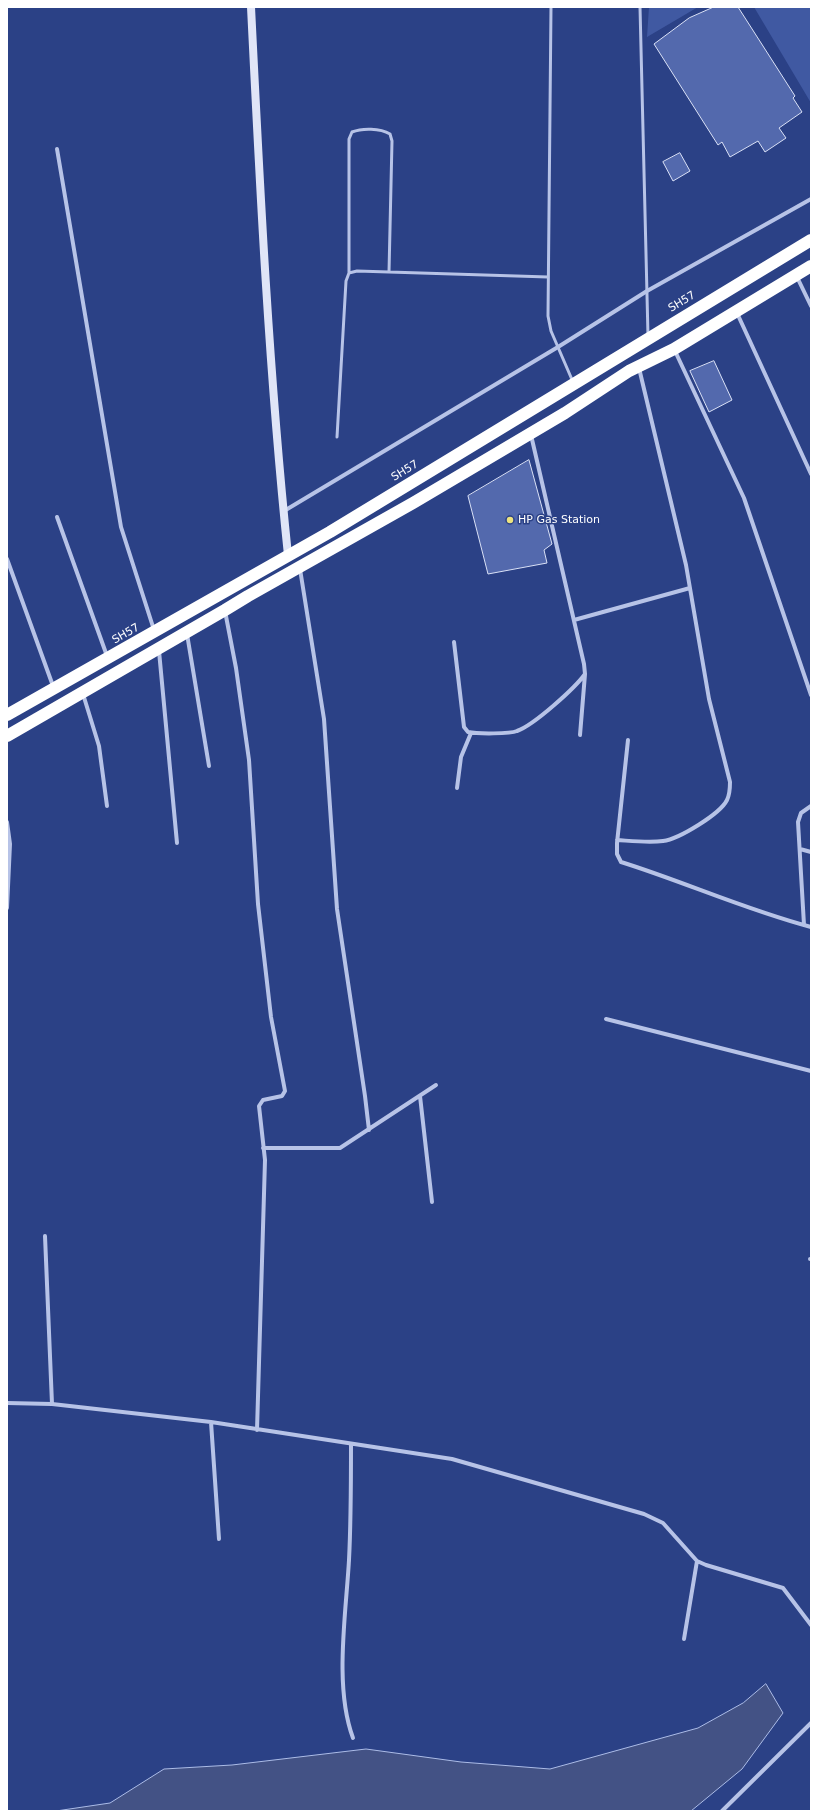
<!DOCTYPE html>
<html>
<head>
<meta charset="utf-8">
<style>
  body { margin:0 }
  #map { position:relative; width:818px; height:1818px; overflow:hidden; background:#2b4186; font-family:"DejaVu Sans",sans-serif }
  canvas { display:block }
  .frame { position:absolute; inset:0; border:8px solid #fff; pointer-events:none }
</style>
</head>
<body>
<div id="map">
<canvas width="818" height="1818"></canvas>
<div class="frame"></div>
</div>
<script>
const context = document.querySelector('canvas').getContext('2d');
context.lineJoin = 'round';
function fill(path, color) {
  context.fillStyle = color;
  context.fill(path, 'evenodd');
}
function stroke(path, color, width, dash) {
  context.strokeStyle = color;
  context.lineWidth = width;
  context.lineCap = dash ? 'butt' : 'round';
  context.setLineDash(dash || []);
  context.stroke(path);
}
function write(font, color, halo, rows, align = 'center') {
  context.font = font + ' "DejaVu Sans",sans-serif';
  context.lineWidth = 3;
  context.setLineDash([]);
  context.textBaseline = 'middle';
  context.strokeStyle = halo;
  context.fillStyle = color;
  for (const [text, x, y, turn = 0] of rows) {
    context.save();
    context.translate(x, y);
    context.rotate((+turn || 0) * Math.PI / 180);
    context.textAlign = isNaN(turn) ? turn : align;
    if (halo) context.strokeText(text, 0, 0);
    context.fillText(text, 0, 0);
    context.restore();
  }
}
fill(new Path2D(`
  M649 7H698L647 37Z
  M754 7H811V103Z`), '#4059a2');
const water = new Path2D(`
  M766 1684 783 1713 742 1769 691 1811H56L110 1803 164 1769 232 1765 366 1749 461 1762 550 1769 698 1728 743 1703Z`);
fill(water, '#435285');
stroke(water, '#acbce7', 1);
const building = new Path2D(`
  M714 7H738L795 96 793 98 802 112 779 128 786 138 765 152 758 141 730 157 722 142 718 145 654 44 689 18Z
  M680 153 690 171 673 181 663 162Z
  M714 361 732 400 709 412 690 371Z
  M529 460 552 544 544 550 547 563 488 574 468 496Z`);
fill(building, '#5369ad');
stroke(building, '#dae1f6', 1);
stroke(new Path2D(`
  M551 7 548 316 551 331 573 382
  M640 7 648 336
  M349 273V139L352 132C362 128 380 128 390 134L392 141 389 272
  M337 437 346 281 349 273 357 271 548 277`), '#b7c3e7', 3);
stroke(new Path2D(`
  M57 149 121 527 154 630
  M797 277 811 306
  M737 313 811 474
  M675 351 744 498 811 695
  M531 435 584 664 585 674 580 735
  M284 511 558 347 647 291 811 199
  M57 517 107 656
  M7 559 53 686
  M300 569 324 719 337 909 365 1096 369 1130
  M225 611 236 668 249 760 258 904 271 1017 285 1091 282 1096 263 1100 259 1106 265 1160 257 1430
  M574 620 690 588
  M187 634 209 766
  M454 642 464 727 468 732C477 734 510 734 517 731 534 725 575 688 585 674
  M159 651 177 843
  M83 694 99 746 107 806
  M628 740 617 843V854L621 862C685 882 746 910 811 927
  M457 788 461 757 471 733
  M7 822 10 844 7 908
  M617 840C632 841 649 843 663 841 679 839 720 814 727 800 730 794 730 787 730 782L709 699 686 565 639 368
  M800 849 811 852
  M804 925 798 822 801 813 811 806
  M606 1019 811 1071
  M420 1096 432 1202
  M263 1148H340L436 1085
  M45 1236 52 1404
  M810 1259H811
  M7 1403 52 1404 211 1422 452 1459 644 1514 663 1523 697 1561 706 1565 783 1588 811 1625
  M211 1422 219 1539
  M351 1445C351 1483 351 1522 349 1560 346 1614 334 1687 353 1738
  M684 1639 697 1561
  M722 1811 811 1723`), '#b7c3e7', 4);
stroke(new Path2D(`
  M251 7C260 190 269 373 288 555`), '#e0e5f7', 8);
stroke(new Path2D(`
  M7 715 330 532 811 240
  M7 736 225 610 248 596 413 503 565 413 629 371 674 349 811 266`), '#fff', 12);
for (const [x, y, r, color] of [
  [510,520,4,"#ede37f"]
]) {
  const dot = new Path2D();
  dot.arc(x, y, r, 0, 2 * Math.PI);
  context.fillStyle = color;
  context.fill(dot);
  stroke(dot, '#2b4186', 1.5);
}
write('11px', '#fff', '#2b4186', [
  ["SH57",682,302,-31],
  ["SH57",405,471,-31],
  ["SH57",126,634,-30]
]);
write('11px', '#fff', '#2b4186', [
  ["HP Gas Station",518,520]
], 'left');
</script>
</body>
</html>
